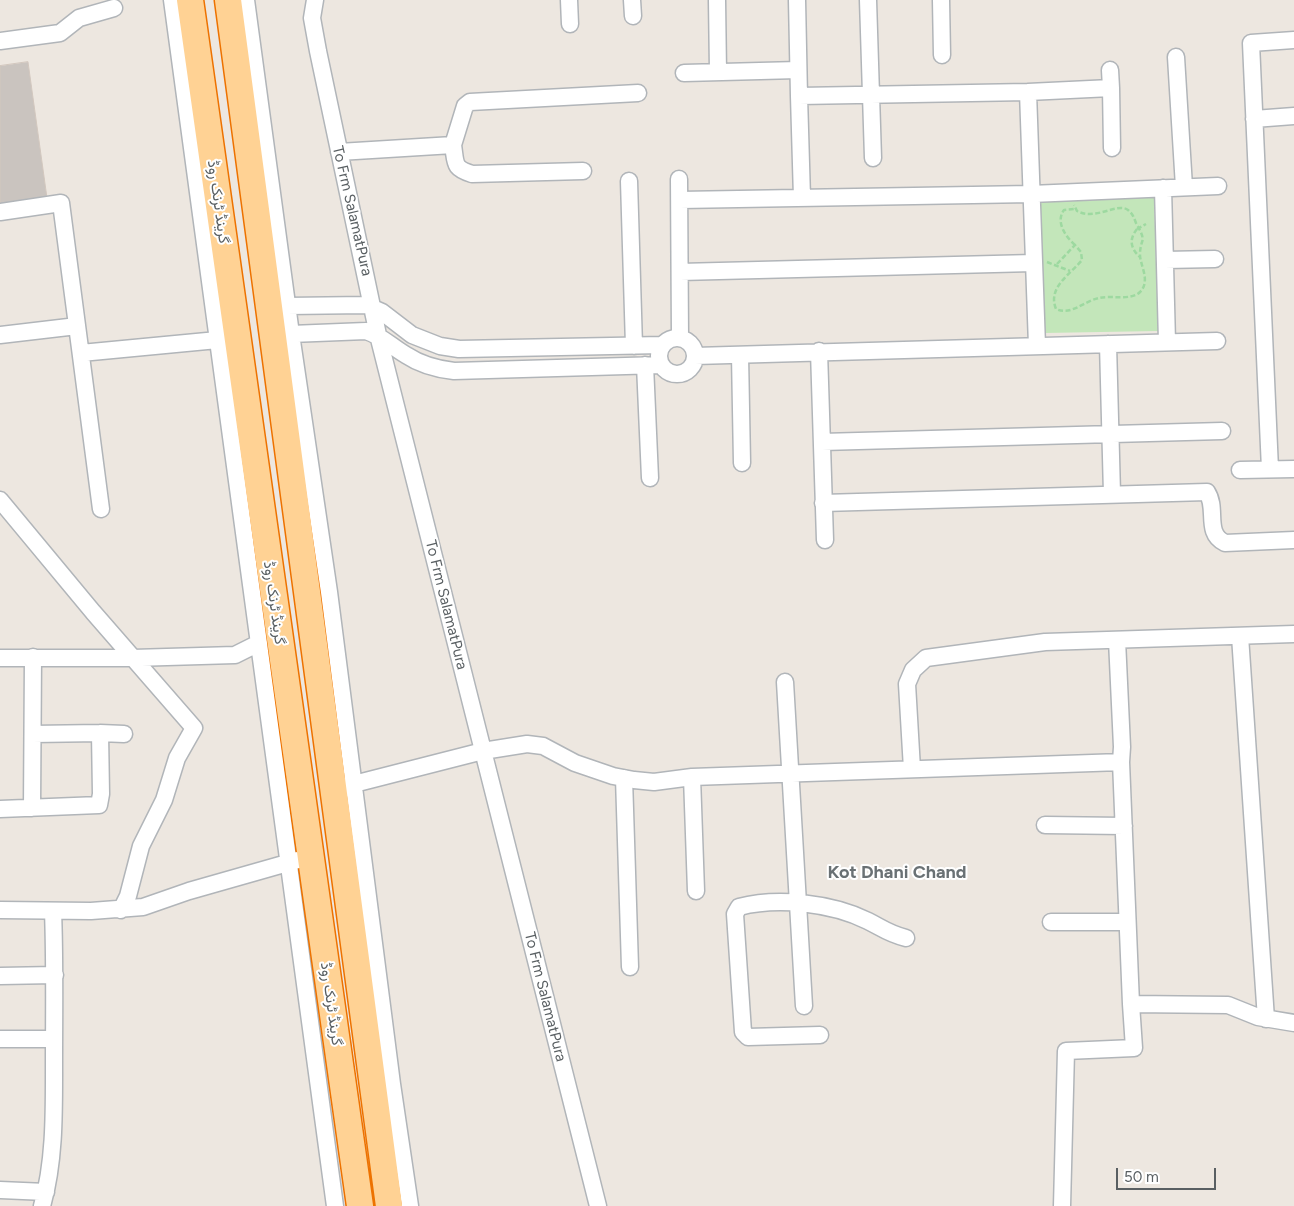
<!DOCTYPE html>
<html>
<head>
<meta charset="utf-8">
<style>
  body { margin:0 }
  #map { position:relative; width:1294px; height:1206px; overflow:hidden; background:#ede7e0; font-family:Figtree,sans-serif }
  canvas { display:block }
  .scale { position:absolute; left:1116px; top:1168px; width:100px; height:22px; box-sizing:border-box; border:2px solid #595f62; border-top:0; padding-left:6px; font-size:15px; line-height:18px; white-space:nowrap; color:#595f62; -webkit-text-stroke:4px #fff; paint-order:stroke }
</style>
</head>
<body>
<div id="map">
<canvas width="1294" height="1206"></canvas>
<div class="scale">50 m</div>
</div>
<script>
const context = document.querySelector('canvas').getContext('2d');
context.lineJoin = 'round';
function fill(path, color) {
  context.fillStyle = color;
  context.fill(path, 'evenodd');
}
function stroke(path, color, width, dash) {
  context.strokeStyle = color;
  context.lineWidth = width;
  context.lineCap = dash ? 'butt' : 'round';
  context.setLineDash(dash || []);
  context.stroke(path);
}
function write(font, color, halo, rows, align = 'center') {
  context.font = font + ' Figtree,Vazirmatn,sans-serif';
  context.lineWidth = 4;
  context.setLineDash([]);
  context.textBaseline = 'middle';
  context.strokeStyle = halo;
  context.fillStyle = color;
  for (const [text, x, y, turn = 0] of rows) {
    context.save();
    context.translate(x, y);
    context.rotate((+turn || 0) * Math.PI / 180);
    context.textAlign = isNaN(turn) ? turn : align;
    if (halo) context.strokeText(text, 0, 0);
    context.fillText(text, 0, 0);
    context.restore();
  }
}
fill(new Path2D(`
  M1154 194 1158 331 1044 333 1040 198Z`), '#c3e6ba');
const building = new Path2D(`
  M28 62 47 198 0 205V66Z`);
fill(building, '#cac4bf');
stroke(building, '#d2c7be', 1);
const minor = new Path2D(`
  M172 0 335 1206
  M246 0 291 334 329 592 392 1084 410 1206
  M315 0 312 18 318 51 378 335 598 1206
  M569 0 570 24
  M632 0 633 16
  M717 0 718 72
  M797 0 799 96 1028 92
  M868 0 873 158
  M941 0 942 55
  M0 41 60 33 79 18 114 8
  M1176 57 1184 187
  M684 73 798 70
  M1111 88 1112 148
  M799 96 802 198
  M1254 119 1294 116
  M453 145 465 106 470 102 638 93
  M339 152 453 145C456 164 453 168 472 174L583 171
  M679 179 680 338
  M629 181 634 346
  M1163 188 1167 342
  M680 200 1031 194 1218 186
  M0 212 61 203 101 509
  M1165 260 1215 259
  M680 272 1033 263
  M287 306 366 305 382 312 412 335 440 346 459 349 662 345
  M291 334 366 331C382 336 392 347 406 355 421 365 436 369 454 371L660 365
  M0 335 77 326
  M659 356a18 18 0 1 1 36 0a18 18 0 1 1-36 0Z
  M1108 344 1112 494
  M1037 346 1028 92 1111 88 1110 70
  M819 351 825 540
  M81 353 228 339
  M740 355 742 463
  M695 356 1217 341
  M645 365 650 478
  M822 442 1222 431
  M1270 469 1251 43 1294 40
  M1240 470 1294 469
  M0 500 93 612 194 728 177 758 164 800 141 846 128 896 121 910
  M823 503 1207 492C1218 509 1204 533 1225 543L1294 540
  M1240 636 1266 1019
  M1117 640 1122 747 1121 762
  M0 658H133L235 655 259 643
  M785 682 804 1006
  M33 734 100 733
  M912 769 907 684 913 670 926 658 1045 642 1294 634
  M692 777 696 891
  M624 778 630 967
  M346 786 483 751 527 744 543 746 575 763 613 776 634 780 654 782 692 777 1121 762 1131 1004 1228 1005 1258 1017 1294 1023
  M32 808 33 657
  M0 809 99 805 101 794 100 733 124 734
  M1045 825 1124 826
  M0 910 91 911 143 907 189 891 298 860
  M1051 922H1127
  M0 976 55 975
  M820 1035 748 1037 743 1032 735 914 739 907C778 897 832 903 868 921 882 928 889 934 906 938
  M0 1039H54
  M0 1190 46 1192
  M42 1206C55 1161 54 1110 54 1063 54 1012 55 962 53 911
  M1062 1206 1066 1051 1134 1048 1131 1004`);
const trunk = new Path2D(`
  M190 0 360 1206
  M228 0 389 1206`);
stroke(minor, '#b1b5b9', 19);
stroke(trunk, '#ed7200', 29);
stroke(new Path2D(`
  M1137 229C1129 239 1130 248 1140 257
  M1075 245C1066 237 1055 222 1064 210L1075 209
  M1047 262 1070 271
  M1057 264 1075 245 1081 252 1082 260C1071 274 1047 287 1056 309 1071 316 1084 301 1099 298 1111 295 1131 301 1140 292 1151 281 1140 265 1140 255 1140 237 1148 244 1136 223 1134 218 1133 214 1128 210 1117 202 1096 221 1077 211L1074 205`), '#9dd9a0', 2.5, [5, 2.5]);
stroke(minor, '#fff', 16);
stroke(trunk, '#ffd294', 26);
stroke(new Path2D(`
  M1137 229 1146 224`), '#9dd9a0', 2.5, [5, 2.5]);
write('15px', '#595f62', '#fff', [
  ["گرینڈ ٹرنک روڈ",218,202,82],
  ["To Frm SalamatPura",352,211,77],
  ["گرینڈ ٹرنک روڈ",274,603,82],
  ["To Frm SalamatPura",446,605,76],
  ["To Frm SalamatPura",545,997,76],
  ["گرینڈ ٹرنک روڈ",331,1004,82]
]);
write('bold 18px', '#6a7174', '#fff', [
  ["Kot Dhani Chand",897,873]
]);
</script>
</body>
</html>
